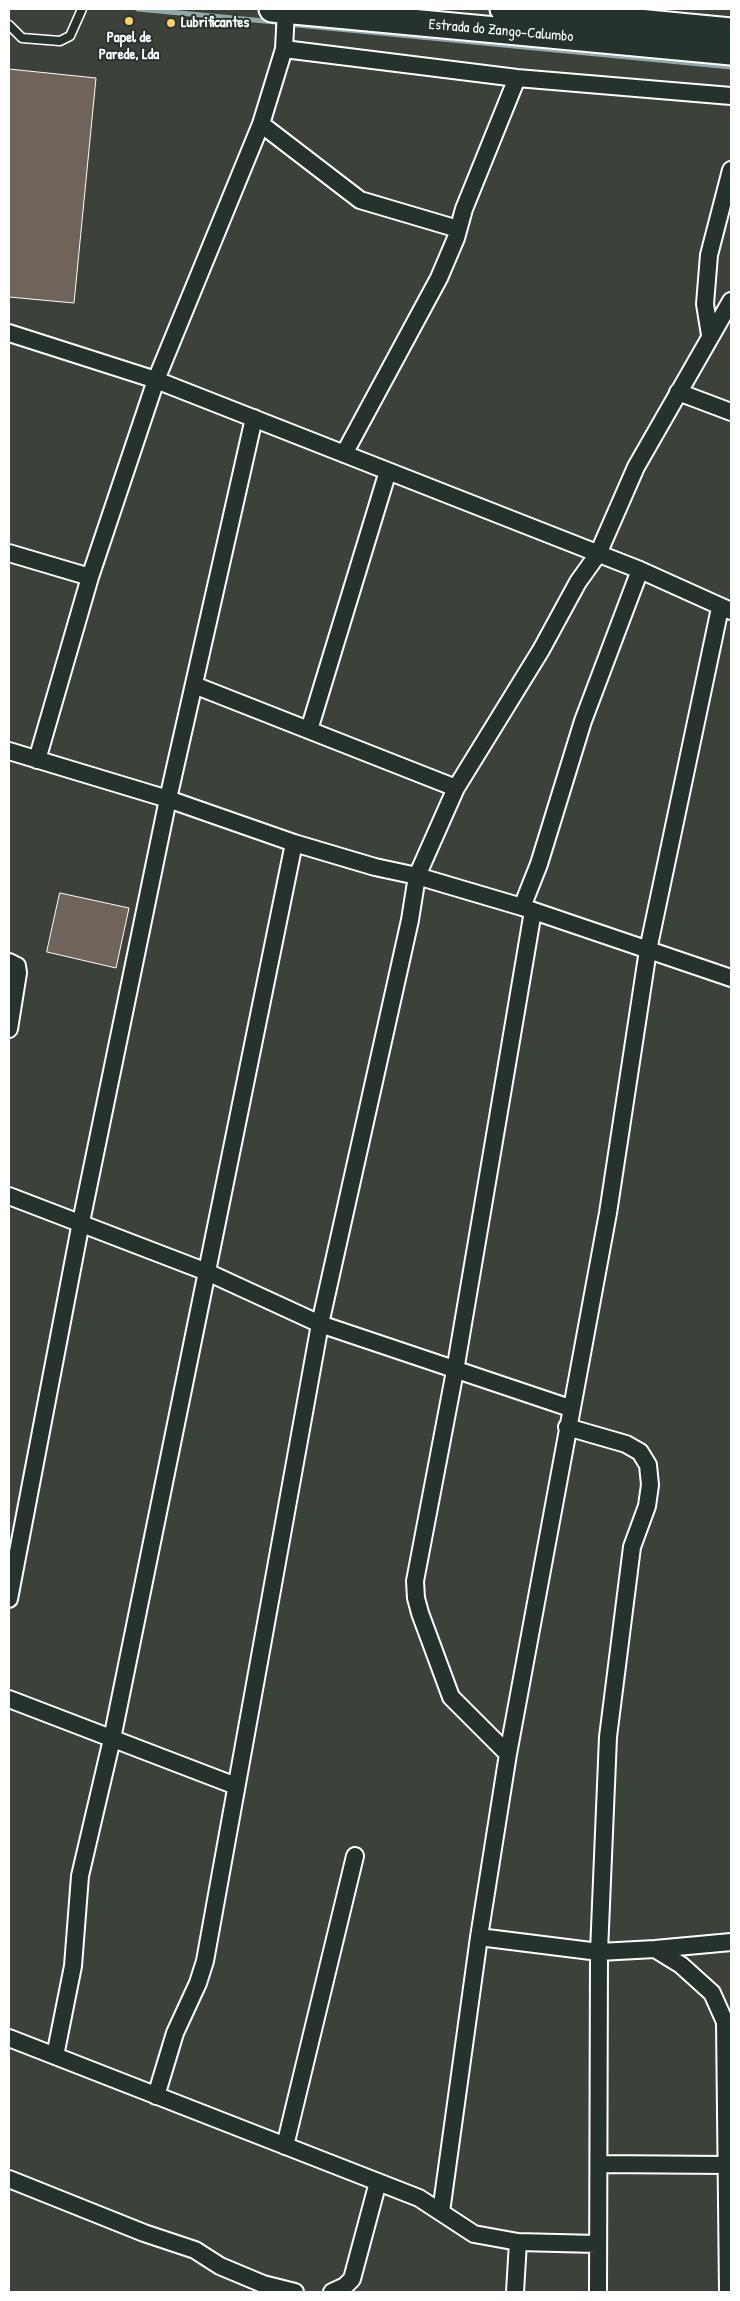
<!DOCTYPE html>
<html>
<head>
<meta charset="utf-8">
<style>
  body { margin:0 }
  #map { position:relative; width:740px; height:2301px; overflow:hidden; background:#3c413a; font-family:"Patrick Hand",sans-serif }
  canvas { display:block }
  .frame { position:absolute; inset:0; border:10px solid #fff; pointer-events:none }
</style>
</head>
<body>
<div id="map">
<canvas width="740" height="2301"></canvas>
<div class="frame"></div>
</div>
<script>
const context = document.querySelector('canvas').getContext('2d');
context.lineJoin = 'round';
function stroke(path, color, width, dash) {
  context.strokeStyle = color;
  context.lineWidth = width;
  context.lineCap = dash ? 'butt' : 'round';
  context.setLineDash(dash || []);
  context.stroke(path);
}
function fill(path, color) {
  context.fillStyle = color;
  context.fill(path, 'evenodd');
}
function write(font, color, halo, rows, align = 'center') {
  context.font = font + ' "Patrick Hand",sans-serif';
  context.lineWidth = 4;
  context.setLineDash([]);
  context.textBaseline = 'middle';
  context.strokeStyle = halo;
  context.fillStyle = color;
  for (const [text, x, y, turn = 0] of rows) {
    context.save();
    context.translate(x, y);
    context.rotate((+turn || 0) * Math.PI / 180);
    context.textAlign = isNaN(turn) ? turn : align;
    if (halo) context.strokeText(text, 0, 0);
    context.fillText(text, 0, 0);
    context.restore();
  }
}
stroke(new Path2D(`
  M138 9 275 22
  M297 25 731 67`), '#91a7a8', 5);
const building = new Path2D(`
  M9 69 96 78 74 303 9 297Z
  M60 893 129 908 116 968 47 952Z`);
fill(building, '#6f635a');
stroke(building, '#fff', 1);
const service = new Path2D(`
  M9 25 22 38 60 41 70 36 82 9`);
const minor = new Path2D(`
  M284 49 517 78 731 96
  M261 124 360 200 458 229
  M9 333 156 380 640 570 731 611
  M710 335 705 304 709 255 731 170
  M678 392 731 412
  M344 454 439 278 456 238 464 209 517 78
  M9 553 90 577
  M194 685 456 788
  M309 730 388 471
  M9 751 168 799 294 843 375 867 417 876 522 907 731 978
  M37 760 90 577 156 380 261 124 284 49 286 10
  M522 907 539 864 583 721 640 570
  M9 962 17 966 18 973 9 1029
  M9 1196 207 1272 320 1324 570 1408
  M567 1427 626 1444 640 1452 648 1465 650 1485 647 1506 632 1547 608 1737 599 1952 598 2292
  M9 1599 81 1222 168 799 254 418
  M9 1699 236 1786
  M508 1754 451 1697 420 1613 416 1598 415 1581 455 1371 533 911
  M479 1937 599 1952 655 1949 731 1942
  M655 1949 681 1965 712 1993 725 2022 728 2292
  M9 2038 419 2198 474 2234 518 2242 597 2244
  M55 2056 73 1966 80 1876 112 1739 294 843
  M156 2096 175 2033 198 1983 205 1961 320 1324 410 920 417 876 456 788 541 650 578 582 598 554 636 467 731 301
  M285 2146 355 1856
  M600 2164 727 2165
  M9 2179 144 2233 195 2250 220 2266 263 2284 295 2292
  M441 2212 479 1937 508 1754 608 1213 648 950 720 608
  M332 2292 345 2286 352 2279 378 2182
  M515 2292 518 2242`);
const primary = new Path2D(`
  M272 9 731 52
  M503 9 731 31`);
stroke(service, '#fff', 11);
stroke(minor, '#fff', 20);
stroke(primary, '#fff', 29);
stroke(service, '#26332d', 8);
stroke(minor, '#26332d', 16);
stroke(primary, '#26332d', 25);
for (const [x, y, r, color] of [
  [129,21,5,"#ffd166"],
  [171,23,5,"#ffd166"]
]) {
  const dot = new Path2D();
  dot.arc(x, y, r, 0, 2 * Math.PI);
  context.fillStyle = color;
  context.fill(dot);
  stroke(dot, '#26332d', 2);
}
write('bold 15px', '#fff', '#26332d', [
  ["Lubrificantes",181,23],
  ["Papel de",129,38,"center"],
  ["Parede, Lda",129,55,"center"]
], 'left');
write('15px', '#fff', '#26332d', [
  ["Estrada do Zango-Calumbo",501,31,5]
]);
</script>
</body>
</html>
